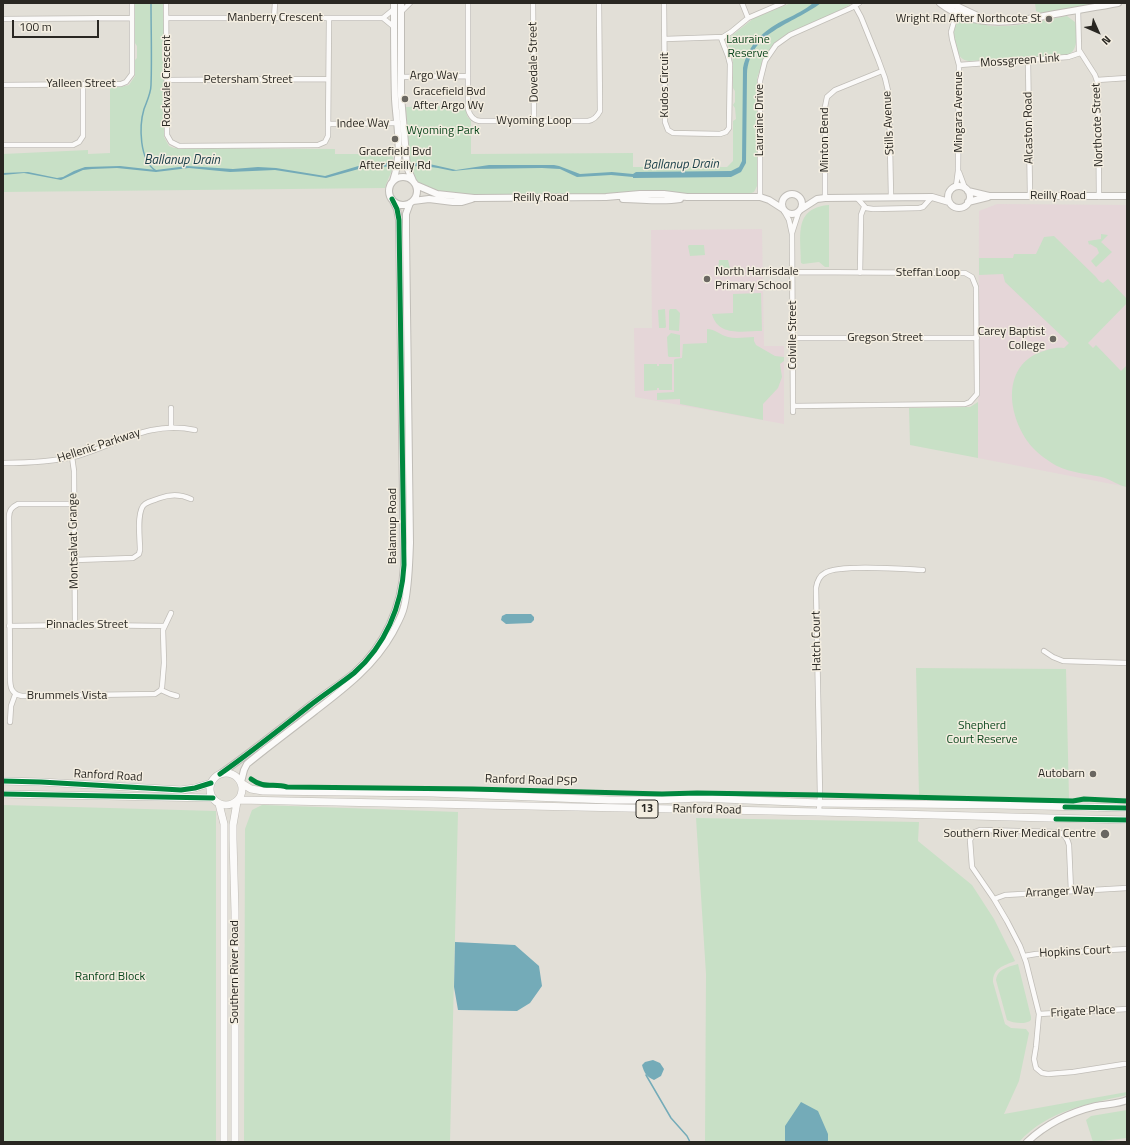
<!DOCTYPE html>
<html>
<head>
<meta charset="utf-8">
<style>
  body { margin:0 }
  #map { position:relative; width:1130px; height:1145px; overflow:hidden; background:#e2dfd7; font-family:"Titillium Web",sans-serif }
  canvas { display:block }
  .frame { position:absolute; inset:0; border:4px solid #292722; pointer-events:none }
  .north { position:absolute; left:1078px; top:12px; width:40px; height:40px; -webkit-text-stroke:3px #f3ede0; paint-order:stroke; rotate:135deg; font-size:11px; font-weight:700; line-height:16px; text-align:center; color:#292722 }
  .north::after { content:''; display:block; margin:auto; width:14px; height:18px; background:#292722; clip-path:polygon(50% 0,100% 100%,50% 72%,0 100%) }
  .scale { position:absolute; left:12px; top:20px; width:87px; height:18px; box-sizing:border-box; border:2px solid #292722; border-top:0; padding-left:5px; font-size:12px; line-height:14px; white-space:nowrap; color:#292722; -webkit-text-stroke:3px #f3ede0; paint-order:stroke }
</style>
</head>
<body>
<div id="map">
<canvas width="1130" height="1145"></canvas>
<div class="frame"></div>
<div class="north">N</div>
<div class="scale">100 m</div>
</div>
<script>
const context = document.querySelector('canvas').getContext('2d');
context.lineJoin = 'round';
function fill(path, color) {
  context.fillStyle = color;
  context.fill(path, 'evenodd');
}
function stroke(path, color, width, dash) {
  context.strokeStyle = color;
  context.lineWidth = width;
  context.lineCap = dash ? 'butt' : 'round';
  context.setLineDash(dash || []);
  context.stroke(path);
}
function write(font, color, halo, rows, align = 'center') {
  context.font = font + ' "Titillium Web",sans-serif';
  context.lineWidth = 3;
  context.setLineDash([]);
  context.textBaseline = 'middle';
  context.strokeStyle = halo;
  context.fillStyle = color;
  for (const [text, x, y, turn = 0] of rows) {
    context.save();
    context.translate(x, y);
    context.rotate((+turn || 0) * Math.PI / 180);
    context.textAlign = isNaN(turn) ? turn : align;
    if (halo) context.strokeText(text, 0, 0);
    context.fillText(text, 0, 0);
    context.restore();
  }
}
fill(new Path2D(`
  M997 204 1127 205V487L978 458 979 211Z
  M762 229 764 346H784V424L635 397 634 328H652L651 230Z`), '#e5d6d8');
fill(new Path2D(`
  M135 3H164V40L162 43V60L164 62V137L169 146 174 148 335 149V154H393C394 173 390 172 385 188L3 192V154L88 150V154L110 153V87H120L129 85 135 76V60L137 58V46L135 43Z
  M791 3H853L834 13 785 35 774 44 765 56 757 78 758 184 754 192 749 194 468 195C452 193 431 193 418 182 405 171 407 124 406 107L464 106 466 108 467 116 471 121V154L633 153V167H658V160L667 161V167H727L733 161V121L736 119 735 108 733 105 735 102V91L733 88C733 79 733 71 733 62 732 53 725 46 730 37L754 18Z
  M1035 3H1097L1041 13 1036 11Z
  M1067 16 1075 22C1077 32 1079 50 1068 55L969 61C961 60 959 56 957 49 955 41 951 29 958 22 966 16 982 25 991 26 1015 28 1044 20 1067 16Z
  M829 205V267H825L819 262 803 264 801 263C801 236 793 208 829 205Z
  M1101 234 1108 235 1101 242 1112 252 1096 267 1091 261 1099 253 1097 248 1090 244 1089 245 1088 241 1101 239Z
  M1054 236 1096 277 1099 281 1103 283 1108 279 1127 299V303L1088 343 1093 348 1096 345 1121 371 1127 365V487C1117 485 1114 481 1105 478 1091 474 1070 473 1057 466 1050 462 1041 456 1035 450 1010 425 998 371 1038 353 1047 350 1054 347 1064 348L1069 343 1005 282 1003 274 979 275V258H1013L1014 254H1036L1044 237Z
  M689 245H704L705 255 690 256 688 246Z
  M719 260H728L730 268 718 269Z
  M761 293 762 331C743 331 718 337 712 314L733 313V294Z
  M665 309 666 327 665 328H659L658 310Z
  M670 309H676L680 313 679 331 669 330V311Z
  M707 329C715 329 720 335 728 337 736 339 746 337 754 337V341L756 345 775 356 784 357V361L780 364 782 377 778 388 763 404V420L680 404V399L657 400V393L674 392V360L675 359 682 358 683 344 707 343Z
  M671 333 680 335V357H669L668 356 667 337Z
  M644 364H657V366H659V364H672V390H659V388H657V390L644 391Z
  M978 402V458L910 445 909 408 970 407Z
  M916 668 1066 669 1069 799 919 796Z
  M3 805 216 811V1142H3Z
  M262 805 458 812 450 1142H244L245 829 252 810Z
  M696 818 919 822 918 841 972 885 994 919 1015 961C1003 966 993 968 993 982L1005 1024 1011 1028 1026 1029 1029 1033 1019 1081 1004 1114 1127 1092V1095C1088 1104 1048 1110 1019 1142H705L706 974Z
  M1018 964 1031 1017V1020C1026 1025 1013 1023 1007 1020L996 980C998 968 1009 967 1018 964Z
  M1127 1110V1138L1093 1142 1086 1120 1091 1116Z`), '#c8e0c6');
fill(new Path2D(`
  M813 3H821C792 25 750 31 747 74L746 163 741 172 731 177 633 178V177L611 175 577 177 560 169 542 168 473 169 453 171 438 168 423 166 366 167 326 178 275 170 230 172 189 168 156 172 117 168 92 169 83 170 61 180 24 173 3 175V173L28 172 57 178 63 177 74 171 85 167 120 166 156 170 187 166 233 169 258 167 276 168 325 176 365 164 377 163H425L456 170 489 165H554L559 166 580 174 612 172 633 174 636 172 731 171 739 167 742 161 743 68C748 44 765 29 786 19 796 14 805 10 813 3Z
  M506 614H531L534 617V620L531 623 506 624 501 620 502 616Z
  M455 942 515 945 539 966 542 986 530 1003 517 1011 458 1010 454 987Z
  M653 1060 660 1063 664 1069 661 1076 654 1080C647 1077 644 1073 642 1065L645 1062Z
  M801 1102 818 1111 828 1134V1142H785V1126Z`), '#74abb8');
stroke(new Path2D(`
  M151 3C151 30 152 58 151 85 151 93 147 101 144 109 139 126 139 160 156 171
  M646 1075 671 1118 687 1136 690 1142`), '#74abb8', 1.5);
const minor = new Path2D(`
  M166 3 167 135 171 142 179 146 318 145 325 142 328 136 329 18
  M468 3V109C470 116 474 121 481 121H588C594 120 597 117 600 111L599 3
  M533 3 534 120
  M664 3 665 122 668 130 673 133 720 134 726 132 729 128 730 64 728 56 721 38
  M742 3 748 18
  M855 6 861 17 878 59 885 78 889 95 891 197
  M1078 10 1079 50 1095 75 1098 84 1099 197
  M401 12 410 3
  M166 18H383L394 9
  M274 18 275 3
  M383 18 394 27
  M3 19 132 18
  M665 39 723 37 731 32 748 18 783 3
  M1028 60 1030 196
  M959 65 1068 57 1080 53
  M401 77 468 76
  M167 80 328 79
  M1097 80 1127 78
  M3 85 121 84 126 82 132 74V3
  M328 124 397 123
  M3 145H73L79 142 83 136V84
  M959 172 965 188
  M956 186 958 171 959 65 952 39 951 32 957 11
  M760 197V81L765 61 776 45 790 35 851 8 859 3
  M825 198V107L827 97 835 90 882 71
  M857 198 866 208 873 209 919 208 923 207 932 197
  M784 211 789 220 792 234 793 412
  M792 233 799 211
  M792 272 965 273 972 277 976 287 977 394 970 402 965 404 793 406
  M860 273 861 215 864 207
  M793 338H977
  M171 408V427
  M72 457 74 471 75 625
  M3 463C28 463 52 462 77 456 118 444 150 420 195 430
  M74 504H18C12 507 9 510 9 517L10 677C10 687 11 694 22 696L155 694 161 690 162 687 164 663 163 630 171 613
  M75 560 133 558 139 554 140 550C140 539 136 510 145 504 149 501 155 500 160 498 171 494 180 494 191 499
  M9 626 85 625 164 626
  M1044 651 1053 657 1063 661 1127 663
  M161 690 170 694 177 696
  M10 722 11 706 15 695
  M819 812 820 795 816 588C817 582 819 576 825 573 839 564 903 569 923 570
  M1071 891 1069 845C1067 837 1063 832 1055 832L980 830 975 832 970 840 972 867 994 899 1007 921 1020 946 1026 962 1039 1014 1036 1047 1034 1059 1036 1068 1042 1073 1048 1074 1073 1072 1124 1064H1127
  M994 899 1005 895 1127 888
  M1024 956 1036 954 1127 949
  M1039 1014 1127 1009`);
const tertiary = new Path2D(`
  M401 3V96L407 167 413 181
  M940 3C975 30 1015 22 1055 14 1076 10 1097 7 1118 3
  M950 3 984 19
  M389 191a14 14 0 1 1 28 0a14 14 0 1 1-28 0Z
  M393 181C403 151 397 129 395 99 394 67 394 35 394 3
  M416 185 437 194 474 198 606 197 640 194H664L687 197H760L769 200 783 209
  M948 197a11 11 0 1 1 22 0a11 11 0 1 1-22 0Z
  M968 191 989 196H1127
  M782 204a10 10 0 1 1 20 0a10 10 0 1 1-20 0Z
  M623 199C642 199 661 202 680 199
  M413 201 429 199 453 202H462L472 199
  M968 202 988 197
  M800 210 817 199 825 198 932 197 949 202
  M220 774C250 753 279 730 308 707 323 695 339 685 354 673 385 646 402 606 404 565L399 220 397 209 392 199
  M241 782 244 770 247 764C269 746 292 729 315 711 345 688 374 666 393 632 397 624 402 616 404 607 409 586 409 565 410 543L406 233V214L410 203
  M1027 1142C1046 1124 1071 1112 1096 1106 1106 1104 1118 1104 1127 1100`);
const primary = new Path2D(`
  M210 789a16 16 0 1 1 32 0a16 16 0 1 1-32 0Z
  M3 781 41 782 181 790 195 788 211 783
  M241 783 251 789 263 791 433 793 609 800H657L699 798 819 803 1000 805 1127 808
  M3 794 213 798
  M239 800 819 812 1127 820
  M219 804 224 824V1142
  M235 1142V912L233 839V825L237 802`);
stroke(minor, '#c0bdb7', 6);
stroke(tertiary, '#c0bdb7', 8);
stroke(primary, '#c0bdb7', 8);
stroke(minor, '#fbfaf9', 4.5);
stroke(tertiary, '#fbfaf9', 6);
stroke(primary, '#fbfaf9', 7);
stroke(new Path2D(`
  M220 774C250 753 279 730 308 707 323 695 339 685 354 673 385 646 402 606 404 565L399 220 397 209 392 199
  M251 779C264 789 274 783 287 787L473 789 662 794 697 793 820 795 1073 801 1084 799 1127 801
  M3 781 41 782 181 790 195 788 211 783
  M3 794 213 798
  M1065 807 1127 808
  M1056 819 1127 820`), '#00873e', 5);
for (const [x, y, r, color] of [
  [1049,19,4,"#6a6761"],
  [405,99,4,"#6a6761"],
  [395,139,4,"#6a6761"],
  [707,279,4,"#6a6761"],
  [1053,339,4,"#6a6761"],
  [1093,774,4,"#6a6761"],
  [1105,834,5,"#6a6761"]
]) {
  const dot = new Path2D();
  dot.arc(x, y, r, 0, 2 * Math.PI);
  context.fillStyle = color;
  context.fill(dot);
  stroke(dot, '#f3ede0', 1.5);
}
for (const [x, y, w] of [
  [647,809,22]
]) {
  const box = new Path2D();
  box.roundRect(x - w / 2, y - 9, w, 18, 3);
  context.fillStyle = '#f3ede0';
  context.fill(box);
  stroke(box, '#292722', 1);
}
write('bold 11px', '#292722', null, [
  ["13",647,809]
]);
write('12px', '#292722', '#f3ede0', [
  ["Manberry Crescent",275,18],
  ["Mossgreen Link",1020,61,-4],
  ["Dovedale Street",534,62,-91],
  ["Argo Way",434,76,-1],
  ["Petersham Street",248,80],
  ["Rockvale Crescent",167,81,-90],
  ["Yalleen Street",81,84],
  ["Kudos Circuit",665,85,-90],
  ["Mingara Avenue",959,112,-90],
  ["Lauraine Drive",760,120,-90],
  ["Wyoming Loop",534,121],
  ["Stills Avenue",889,123,-93],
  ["Indee Way",363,124,-1],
  ["Northcote Street",1098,125,-92],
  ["Alcaston Road",1029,128,-91],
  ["Minton Bend",825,140,-90],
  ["Reilly Road",1058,196],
  ["Reilly Road",541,198],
  ["Steffan Loop",928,273],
  ["Colville Street",793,335,-90],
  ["Gregson Street",885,338],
  ["Hellenic Parkway",99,446,-18],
  ["Balannup Road",393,526,-90],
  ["Montsalvat Grange",74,541,-91],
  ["Pinnacles Street",87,625],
  ["Hatch Court",817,641,-91],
  ["Brummels Vista",67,696],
  ["Ranford Road",108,776,3],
  ["Ranford Road PSP",531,781,2],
  ["Ranford Road",707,810,1],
  ["Arranger Way",1060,892,-3],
  ["Hopkins Court",1075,952,-3],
  ["Southern River Road",235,972,-90],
  ["Frigate Place",1083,1012,-3]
]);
write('12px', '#292722', '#f3ede0', [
  ["Wright Rd After Northcote St",1041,19],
  ["Gracefield Bvd",413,92,"left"],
  ["After Argo Wy",413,106,"left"],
  ["Gracefield Bvd",395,152,"center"],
  ["After Reilly Rd",395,166,"center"],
  ["North Harrisdale",715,272,"left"],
  ["Primary School",715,286,"left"],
  ["Carey Baptist",1045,332],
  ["College",1045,346],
  ["Autobarn",1085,774],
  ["Southern River Medical Centre",1096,834]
], 'right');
write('12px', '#0b471d', '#f3ede0', [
  ["Lauraine",748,40],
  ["Reserve",748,54],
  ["Wyoming Park",443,131],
  ["Shepherd",982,726],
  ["Court Reserve",982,740],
  ["Ranford Block",110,977]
]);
write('italic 13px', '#173d47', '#f3ede0', [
  ["Ballanup Drain",182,161],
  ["Ballanup Drain",681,165,-1]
]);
</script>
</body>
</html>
